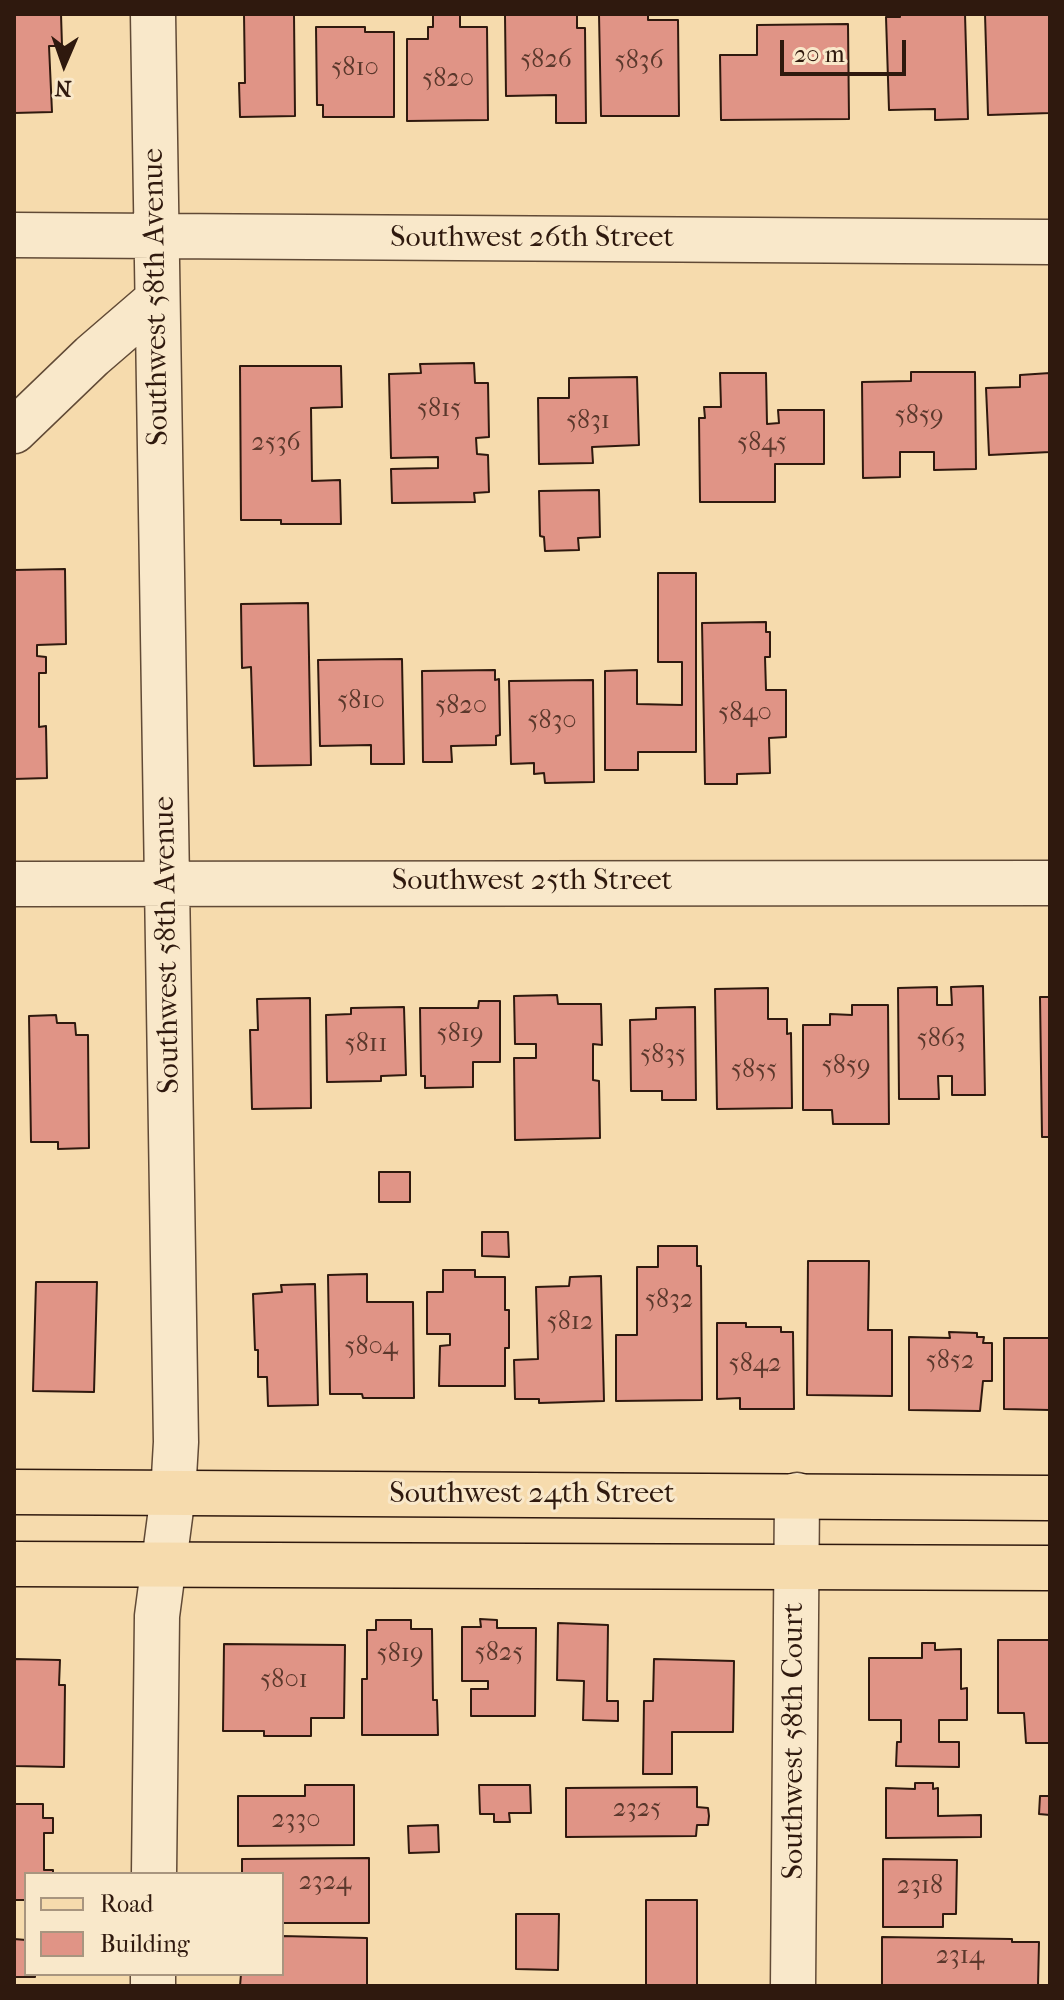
<!DOCTYPE html>
<html>
<head>
<meta charset="utf-8">
<style>
  body { margin:0 }
  #map { position:relative; width:1064px; height:2000px; overflow:hidden; background:#f6dbad; font-family:"IM FELL French Canon",serif }
  canvas { display:block }
  .frame { position:absolute; inset:0; border:16px solid #2f190e; pointer-events:none }
  .legend { position:absolute; left:24px; top:1872px; width:260px; height:104px; box-sizing:border-box; background:#f9e8ca; border:2px solid #a8957f; margin:0; padding:10px 14px; list-style:none; font-size:24px; color:#2f190e }
  .legend li { display:flex; align-items:center; gap:16px; height:40px }
  .legend b { width:40px; border:2px solid #a8957f }
  .north { position:absolute; left:24px; top:24px; width:80px; height:80px; -webkit-text-stroke:6px #f9e8ca; paint-order:stroke; rotate:182deg; font-size:22px; font-weight:700; line-height:32px; text-align:center; color:#2f190e }
  .north::after { content:''; display:block; margin:auto; width:28px; height:36px; background:#2f190e; clip-path:polygon(50% 0,100% 100%,50% 72%,0 100%) }
  .scale { position:absolute; left:780px; top:40px; width:126px; height:36px; box-sizing:border-box; border:4px solid #2f190e; border-top:0; padding-left:10px; font-size:24px; line-height:28px; white-space:nowrap; color:#2f190e; -webkit-text-stroke:6px #f9e8ca; paint-order:stroke }
</style>
</head>
<body>
<div id="map">
<canvas width="1064" height="2000"></canvas>
<div class="frame"></div>
<ul class="legend">
<li><b style="height:10px;background:#f6dbad"></b>Road</li>
<li><b style="height:22px;background:#e09486"></b>Building</li>
</ul>
<div class="north">N</div>
<div class="scale">20 m</div>
</div>
<script>
const context = document.querySelector('canvas').getContext('2d');
context.lineJoin = 'round';
function fill(path, color) {
  context.fillStyle = color;
  context.fill(path, 'evenodd');
}
function stroke(path, color, width, dash) {
  context.strokeStyle = color;
  context.lineWidth = width;
  context.lineCap = dash ? 'butt' : 'round';
  context.setLineDash(dash || []);
  context.stroke(path);
}
function write(font, color, halo, rows, align = 'center') {
  context.font = font + ' "IM FELL French Canon",serif';
  context.lineWidth = 6;
  context.setLineDash([]);
  context.textBaseline = 'middle';
  context.strokeStyle = halo;
  context.fillStyle = color;
  for (const [text, x, y, turn = 0] of rows) {
    context.save();
    context.translate(x, y);
    context.rotate((+turn || 0) * Math.PI / 180);
    context.textAlign = isNaN(turn) ? turn : align;
    if (halo) context.strokeText(text, 0, 0);
    context.fillText(text, 0, 0);
    context.restore();
  }
}
const building = new Path2D(`
  M14 14H61L62 46H49L52 112 14 113Z
  M244 14H294L295 116 240 117 239 83H245Z
  M433 14H460V27H487L488 120 407 121V39H428V27H433Z
  M538 14H577V28H585L586 123H556V95L506 96 505 15Z
  M599 14H648V20H678L679 116H601Z
  M900 14H965L968 119 935 120V109L889 110 886 17H900Z
  M985 14H1050V113L988 115Z
  M848 24 849 119 721 120 720 55H757V25Z
  M316 27H365V32H394V117H323V105H317Z
  M474 363 475 383H488L489 437 476 438 477 454 488 455 489 492 474 493 475 502 392 503 391 469 438 468V457L391 458 389 374 421 373 420 364Z
  M240 366H341L342 407 311 408 312 481 340 480 341 524H281V520H241Z
  M911 372H975L976 469 934 470V452H900V477L863 478 862 382 911 381Z
  M720 373H766L767 424 779 423 778 410H824V464H775V502H700L699 418H705L704 407H721Z
  M1050 373V452L989 455 986 388 1020 387V375Z
  M637 377 639 445 592 447 593 463 539 464 538 398H569V378Z
  M599 490 600 537 578 538 579 550 545 551 544 537 540 536 539 491Z
  M65 569 66 644 37 645V656L46 657V673H39V727L46 726 47 778 14 779V570Z
  M658 573H696V752H638V770H605V671L637 670V704L682 705V662H658Z
  M308 603 311 765 254 766 251 667 242 668 241 604Z
  M766 622V632H770V657H765L766 690H786V737L769 738 770 773 737 774V784H705L702 623Z
  M402 659 404 764H371V745L320 746 318 660Z
  M495 670V680L499 679 500 735 496 736V745L451 746 452 762H423L422 671Z
  M593 680 594 782 545 783 544 773 534 774V763L511 764 509 681Z
  M983 986 985 1095H952V1076H938L939 1099H899L898 988 937 987V1005H952L951 987Z
  M768 988V1019H787V1034L791 1033 792 1108 717 1109 715 989Z
  M557 995 558 1004H601L602 1045 593 1044V1080L599 1081 600 1138 515 1140 514 1058H536V1044H515L514 996Z
  M1040 997H1050V1137H1042Z
  M310 998 311 1108 252 1109 250 1030H258L257 999Z
  M479 1001H500V1062H473V1087L425 1088V1076H421L420 1008H478Z
  M852 1005H888L889 1124H833L832 1110H803V1025H830V1014L852 1015Z
  M404 1007 406 1075 381 1076V1081L327 1082 326 1015 351 1014V1008Z
  M695 1007 696 1100H662V1091H631L630 1020 656 1019V1008Z
  M56 1015 57 1023H75L76 1035H88L89 1148 58 1149V1142H31L29 1016Z
  M379 1172H410V1202H379Z
  M482 1232H508L509 1257 482 1256Z
  M658 1246H697V1266H701L702 1400 616 1401V1335H637V1267H658Z
  M808 1261H869L868 1330H892V1396L807 1395Z
  M443 1270H475V1277H505V1310H509V1348H505V1386H439L440 1346 450 1345V1334H427V1292H443Z
  M367 1274V1302H413L414 1398H363L362 1394H330L328 1275Z
  M601 1276 604 1401 539 1403V1399H515L514 1360 538 1359 536 1287 569 1286 570 1277Z
  M36 1282H97L94 1392 33 1391Z
  M315 1284 318 1405 268 1406 267 1377H258V1350H255L253 1294 282 1292 281 1285Z
  M717 1323H746V1327H781V1332H793L794 1409H740V1398L717 1399Z
  M949 1332 977 1333V1337H984L983 1343H992V1381H983L980 1411 909 1410V1337L950 1338Z
  M1004 1338H1050V1410L1004 1409Z
  M480 1619 497 1620V1628H536L535 1716H471V1689H488V1681H462V1627H481Z
  M376 1620H411V1629H432L433 1700H437L438 1735H362V1679H367V1630H376Z
  M558 1623 608 1625 607 1701H618V1721L583 1720 584 1681 557 1680Z
  M998 1640H1050V1743H1026L1024 1713H998Z
  M922 1643H935V1650L961 1649V1689L967 1688V1720H939V1742H959V1767L896 1766 897 1742H901V1720H869V1658H922Z
  M224 1644 345 1645 344 1718H311V1736H264V1731H223Z
  M14 1659 60 1660 59 1685H65L64 1767 14 1766Z
  M654 1659 734 1661 733 1732H672V1774H643L644 1701H653Z
  M915 1783H933V1789L938 1788V1816L981 1815V1837L886 1838V1788L915 1789Z
  M305 1785H354V1845L238 1846V1796H305Z
  M479 1785H530L531 1813H509L510 1822H494V1814H480Z
  M697 1787V1807L708 1808 709 1816 708 1825H697L696 1836 566 1837V1788Z
  M1040 1796H1050V1815L1039 1814Z
  M14 1804H43V1818H53V1833H44V1870H53V1874H26V1900H14Z
  M438 1825 439 1852 409 1853 408 1826Z
  M369 1858V1923H282V1874H242V1859Z
  M883 1859 957 1860 956 1914H943V1927H883Z
  M646 1900H697V1986H646Z
  M516 1914H559L558 1970 516 1969Z
  M282 1936 367 1938V1986H240L241 1974H282Z
  M882 1937 1012 1939V1942H1039L1038 1986H882Z
  M14 1939 26 1940V1974H35V1977H14Z`);
fill(building, '#e09486');
stroke(building, '#2f190e', 2);
const minor = new Path2D(`
  M153 14 176 1442 173 1494 157 1616 154 1874
  M14 235 1050 242
  M14 431 92 356 157 300
  M14 884 1050 883
  M153 1986V1974
  M793 1986 797 1495`);
const major = new Path2D(`
  M14 1492 1050 1498
  M14 1564 1050 1568`);
stroke(minor, '#614a36', 47);
stroke(major, '#2f190e', 47);
stroke(minor, '#f9e8ca', 44);
stroke(major, '#f6dbad', 44);
write('26px', '#5b382c', null, [
  ["5826",546,61],
  ["5836",639,62],
  ["5810",355,69],
  ["5820",448,80],
  ["5815",439,410],
  ["5859",919,417],
  ["5831",588,422],
  ["2536",276,444],
  ["5845",762,444],
  ["5810",361,702],
  ["5820",461,707],
  ["5840",745,714],
  ["5830",552,722],
  ["5819",460,1035],
  ["5863",941,1040],
  ["5811",366,1045],
  ["5835",663,1056],
  ["5859",846,1067],
  ["5855",754,1071],
  ["5832",669,1301],
  ["5812",570,1323],
  ["5804",371,1348],
  ["5852",950,1362],
  ["5842",755,1365],
  ["5825",499,1654],
  ["5819",400,1655],
  ["5801",284,1681],
  ["2325",637,1810],
  ["2330",296,1821],
  ["2324",325,1883],
  ["2318",920,1887],
  ["2314",960,1957]
]);
write('30px', '#2f190e', '#f9e8ca', [
  ["Southwest 26th Street",532,239],
  ["Southwest 58th Avenue",157,297,-91],
  ["Southwest 25th Street",532,882],
  ["Southwest 58th Avenue",168,945,-91],
  ["Southwest 24th Street",532,1495],
  ["Southwest 58th Court",795,1741,-90]
]);
</script>
</body>
</html>
